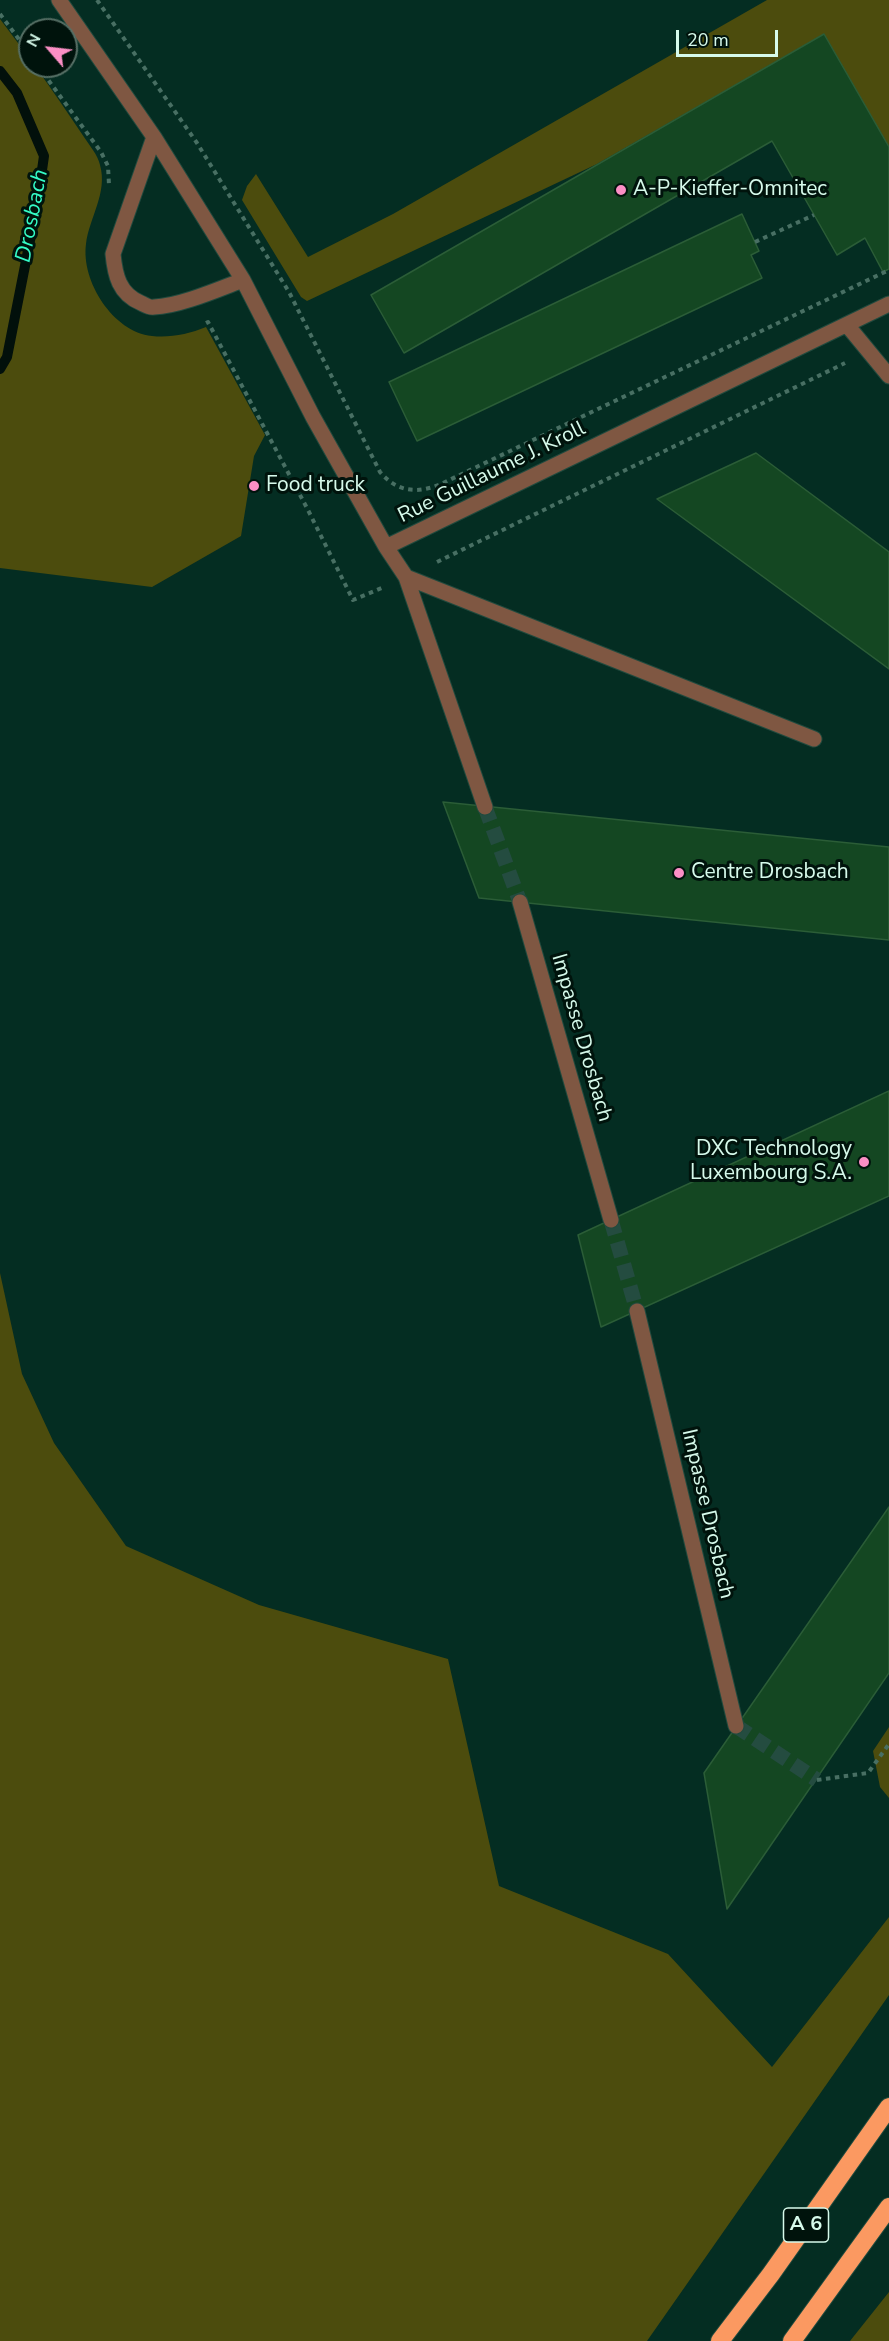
<!DOCTYPE html>
<html>
<head>
<meta charset="utf-8">
<style>
  body { margin:0 }
  #map { position:relative; width:889px; height:2341px; overflow:hidden; background:#042d22; font-family:"Nunito Sans",sans-serif }
  canvas { display:block }
  .north { position:absolute; left:18px; top:18px; width:60px; height:60px; box-sizing:border-box; background:#00130c; border:2px solid #566f65; border-radius:50%; rotate:298deg; font-size:16px; font-weight:700; line-height:24px; text-align:center; color:#d6faeb }
  .north::after { content:''; display:block; margin:auto; width:21px; height:27px; background:#fb8fc5; clip-path:polygon(50% 0,100% 100%,50% 72%,0 100%) }
  .scale { position:absolute; left:676px; top:30px; width:102px; height:27px; box-sizing:border-box; border:3px solid #d6faeb; border-top:0; padding-left:8px; font-size:18px; line-height:21px; white-space:nowrap; color:#d6faeb; -webkit-text-stroke:4px #00130c; paint-order:stroke }
</style>
</head>
<body>
<div id="map">
<canvas width="889" height="2341"></canvas>
<div class="north">N</div>
<div class="scale">20 m</div>
</div>
<script>
const context = document.querySelector('canvas').getContext('2d');
context.lineJoin = 'round';
function fill(path, color) {
  context.fillStyle = color;
  context.fill(path, 'evenodd');
}
function stroke(path, color, width, dash) {
  context.strokeStyle = color;
  context.lineWidth = width;
  context.lineCap = dash ? 'butt' : 'round';
  context.setLineDash(dash || []);
  context.stroke(path);
}
function write(font, color, halo, rows, align = 'center') {
  context.font = font + ' "Nunito Sans",sans-serif';
  context.lineWidth = 6;
  context.setLineDash([]);
  context.textBaseline = 'middle';
  context.strokeStyle = halo;
  context.fillStyle = color;
  for (const [text, x, y, turn = 0] of rows) {
    context.save();
    context.translate(x, y);
    context.rotate((+turn || 0) * Math.PI / 180);
    context.textAlign = isNaN(turn) ? turn : align;
    if (halo) context.strokeText(text, 0, 0);
    context.fillText(text, 0, 0);
    context.restore();
  }
}
fill(new Path2D(`
  M767 0H889V147L824 34 597 164 307 301 301 297 242 200 247 186 256 174 308 257 393 214Z
  M0 19 30 59V66H35C52 90 68 113 84 137 89 145 98 155 100 165 108 193 89 218 86 244 81 281 113 332 152 336 170 338 189 334 206 327L265 435 254 456 241 536 152 587 0 568Z
  M0 1273 22 1374 54 1443 126 1546 259 1605 448 1659 499 1886 668 1954 772 2067 889 1917V1995L647 2341H0Z
  M889 1727V1798L880 1787 873 1751Z
  M889 2292V2341H850Z`), '#4c4c0d');
stroke(new Path2D(`
  M0 71 17 93 44 156 37 205 7 357 0 369`), '#02100b', 10);
const building = new Path2D(`
  M824 34 889 147V269L883 272 865 238 837 255 772 141 404 353 371 295Z
  M742 214 759 251 751 255 762 278 417 441 389 382Z
  M756 453 889 552V669L657 499Z
  M443 802 889 847V940L479 898Z
  M889 1091V1196L601 1327 578 1235Z
  M889 1507V1673L727 1909 704 1773Z`);
fill(building, '#144722');
stroke(building, '#2b5d37', 1.5);
stroke(new Path2D(`
  M485 807 520 902
  M611 1220 637 1311
  M736 1726 817 1780`), '#244c40', 15, [15, 8]);
const minor = new Path2D(`
  M59 0 154 137 243 280 313 417 386 547 889 304
  M154 137 113 254C115 275 119 294 141 303 145 305 150 308 154 307 180 306 219 289 243 280
  M847 325 889 376
  M386 547 406 577 485 807
  M406 577 814 739
  M520 902 611 1220
  M637 1311 736 1726`);
const highway = new Path2D(`
  M720 2341 771 2274 889 2107
  M792 2341 889 2207`);
stroke(minor, '#214a3e', 17);
stroke(highway, '#214a3e', 20);
stroke(new Path2D(`
  M97 0 197 143 289 292 380 472C398 493 419 494 443 483L889 270
  M0 14 30 54
  M38 66 101 152 108 166 109 185
  M755 242 814 215
  M206 323 208 322 308 510 353 600 384 587
  M437 562 845 363
  M817 1780 868 1773 889 1744`), '#486f63', 4, [4.5, 4.5]);
stroke(minor, '#7f5742', 15);
stroke(highway, '#fb9961', 18);
for (const [x, y, r, color] of [
  [621,190,6,"#fb8fc5"],
  [254,486,6,"#fb8fc5"],
  [679,873,6,"#fb8fc5"],
  [864,1162,6,"#fb8fc5"]
]) {
  const dot = new Path2D();
  dot.arc(x, y, r, 0, 2 * Math.PI);
  context.fillStyle = color;
  context.fill(dot);
  stroke(dot, '#00130c', 2);
}
for (const [x, y, w] of [
  [806,2225,45]
]) {
  const box = new Path2D();
  box.roundRect(x - w / 2, y - 17, w, 34, 4.5);
  context.fillStyle = '#00130c';
  context.fill(box);
  stroke(box, '#d6faeb', 1.5);
}
write('bold 20px', '#d6faeb', null, [
  ["A 6",806,2225]
]);
write('21px', '#d6faeb', '#00130c', [
  ["A-P-Kieffer-Omnitec",633,190],
  ["Food truck",266,486],
  ["Centre Drosbach",691,873],
  ["DXC Technology",852,1150,"right"],
  ["Luxembourg S.A.",852,1174,"right"]
], 'left');
write('21px', '#d6faeb', '#00130c', [
  ["Rue Guillaume J. Kroll",492,473,-26],
  ["Impasse Drosbach",581,1038,74],
  ["Impasse Drosbach",707,1514,77]
]);
write('italic 22px', '#34fcc7', '#00130c', [
  ["Drosbach",33,216,-79]
]);
</script>
</body>
</html>
